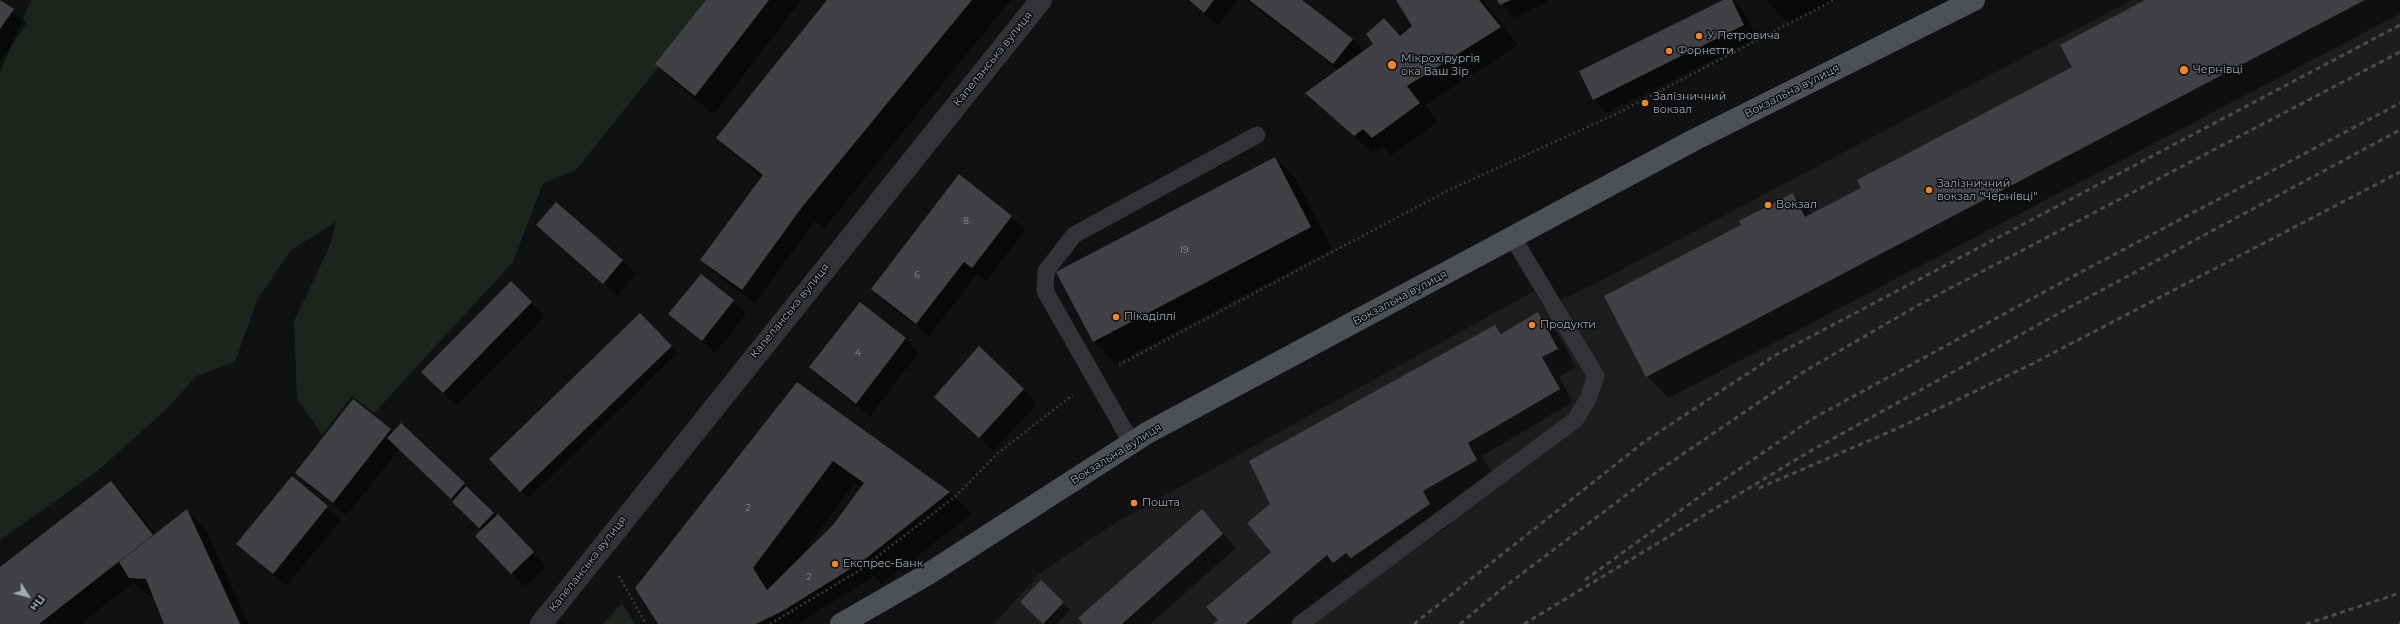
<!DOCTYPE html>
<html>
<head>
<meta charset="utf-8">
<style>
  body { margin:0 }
  #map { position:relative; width:2400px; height:624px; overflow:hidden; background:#101112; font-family:Montserrat,sans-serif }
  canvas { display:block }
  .north { position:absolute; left:8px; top:576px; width:40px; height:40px; -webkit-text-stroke:3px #0b0c0d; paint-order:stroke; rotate:126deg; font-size:11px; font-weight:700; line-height:16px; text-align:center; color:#a1aab3 }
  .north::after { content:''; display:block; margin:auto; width:14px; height:18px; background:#a1aab3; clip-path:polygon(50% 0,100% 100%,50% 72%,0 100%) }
</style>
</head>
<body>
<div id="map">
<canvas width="2400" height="624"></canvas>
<div class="north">Пн</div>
</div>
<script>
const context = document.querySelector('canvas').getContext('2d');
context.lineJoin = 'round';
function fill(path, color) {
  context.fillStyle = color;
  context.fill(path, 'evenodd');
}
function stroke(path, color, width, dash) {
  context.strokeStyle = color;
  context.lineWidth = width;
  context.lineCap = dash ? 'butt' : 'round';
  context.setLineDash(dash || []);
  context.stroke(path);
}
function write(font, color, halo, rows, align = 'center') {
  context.font = font + ' Montserrat,sans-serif';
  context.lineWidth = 3;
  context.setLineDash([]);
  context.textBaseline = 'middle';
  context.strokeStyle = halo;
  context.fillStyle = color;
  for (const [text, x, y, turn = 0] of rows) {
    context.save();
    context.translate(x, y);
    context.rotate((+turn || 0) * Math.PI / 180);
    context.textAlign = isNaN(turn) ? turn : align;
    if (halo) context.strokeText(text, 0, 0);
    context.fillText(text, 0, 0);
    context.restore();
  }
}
fill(new Path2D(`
  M2132 0H2400V624H994L1039 574 1115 523 1534 291 1545 308 1606 278Z`), '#1c1d1f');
fill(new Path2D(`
  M31 0H712L576 170 543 183 513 262 374 413 352 396 322 435 297 399 294 321 329 248 336 222 291 250 257 300 235 362 196 376 168 408 95 473 0 540V72Z
  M622 603 635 624H603Z`), '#1d241d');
fill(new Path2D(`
  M0 0 27 23 0 62Z
  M707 0H801L714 114 674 82 656 64Z
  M828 0H1011L824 228 815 221 755 303 715 273 701 260 762 178 718 138Z
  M1187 0H1238L1218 25Z
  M1246 0H1301L1353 40 1364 51 1400 37 1413 26 1397 0H1482L1518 45 1425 105 1438 122 1391 155 1382 146 1373 153 1306 93 1338 70Z
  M1499 0H1551L1514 18Z
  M1725 0H1732L1743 11 1757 38 1607 112 1594 99Z
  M1766 0H1838L1789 24Z
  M2147 0H2400V14L1669 398 1647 376 1606 297 1742 225 1793 194 1812 214 1862 188 2073 68Z
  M1275 158 1296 180 1332 249 1115 363 1094 341Z
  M959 176 1012 217 1025 230 986 281 977 274 929 336 885 302 872 289Z
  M556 203 636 274 617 296 538 225Z
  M511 282 545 316 457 406 422 372Z
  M733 301 746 314 715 353 670 314Z
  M860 303 906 339 919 352 870 416 823 380 810 367Z
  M1538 313 1556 331 1576 367 1559 377 1573 402 1482 456 1495 478 1441 509 1450 525 1373 579 1355 584 1348 577 1292 624H1215L1272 552 1495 326 1503 334Z
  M640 315 678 353 528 498 490 459Z
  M979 348 1037 403 993 451 935 397Z
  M798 383 950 492 971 514 882 584 874 576 797 624H659ZM855 482 862 487 834 525 798 560Z
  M353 401 464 484 546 566 525 587 477 536 483 530 399 449 347 515 310 486 297 472Z
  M292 478 341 520 286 586 237 544Z
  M111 482 129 501 156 535 187 511 205 529 249 624H165L154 596H148L134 582 80 624H0V568Z
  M1202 511 1236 548 1150 624H1085Z
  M1041 582 1070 610 1057 624H1044L1028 609Z`), '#0007');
fill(new Path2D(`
  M0 0 14 9 0 29Z
  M706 0H769L695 96 655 64Z
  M827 0H972L802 207 742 290 700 260 763 175 716 138Z
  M1189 0H1214L1204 13Z
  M1249 0H1302L1353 39 1333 64Z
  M1396 0H1479L1501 27 1407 86 1420 103 1372 138 1363 129 1354 136 1305 93 1373 44 1366 34 1384 18 1400 36 1412 26Z
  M1497 0H1511L1500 5Z
  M1723 0H1732L1744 25 1694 50 1690 43 1693 50 1593 100 1579 71Z
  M2145 0H2365L1646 377 1604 296 1741 225 1739 221 1793 193 1805 217 1861 188 1857 180 2072 67 2060 45Z
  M1275 157 1311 227 1093 342 1056 272Z
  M959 174 1012 216 972 268 964 262 916 324 871 289Z
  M556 202 623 260 603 284 536 225Z
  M701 274 734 300 702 341 668 314Z
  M511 281 532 302 443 393 421 372Z
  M860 302 906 338 856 404 809 367Z
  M1538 312 1558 349 1542 357 1560 389 1468 443 1477 460 1423 491 1430 504 1351 558 1346 553 1333 563 1327 555 1246 624H1213L1218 620 1206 607 1271 552 1247 523 1270 504 1249 461 1495 325 1501 334Z
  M640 313 672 346 520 492 489 459Z
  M979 346 1024 389 979 438 934 397Z
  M797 382 950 492 860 563 781 612 756 624H658L635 588ZM833 461 864 483 833 525 767 590 753 568Z
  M353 399 391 429 333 503 295 473Z
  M401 423 465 483 451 499 387 438Z
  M292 476 328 506 273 574 236 544Z
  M111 481 153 535 39 624H0V567Z
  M466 486 494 513 479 528 452 502Z
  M187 509 240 624H164L146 579 129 578 119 562Z
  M1202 509 1223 534 1122 624H1083L1078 618Z
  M498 514 534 552 511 574 475 536Z
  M1041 580 1064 602 1043 624 1020 602Z`), '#3f4145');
stroke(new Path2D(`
  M1119 365 1449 190 1616 114 1834 0
  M619 576 646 624
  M770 624 860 570 956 496 998 453 1073 395`), '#373a3e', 2.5, [2, 3]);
stroke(new Path2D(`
  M1131 442 1045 291 1046 271 1074 235 1257 135
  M1300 624 1575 420 1588 399 1596 376 1513 238`), '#313337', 17);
stroke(new Path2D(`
  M541 624 1041 0`), '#313337', 22);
stroke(new Path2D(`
  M841 624 928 574 1147 433 1692 141 1974 0`), '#4d5156', 22);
stroke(new Path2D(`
  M1759 488 1894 430 2032 364 2400 172
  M1585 580 1706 492 1812 419 2066 280 2400 103
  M1414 624 1644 442 1774 356 2400 25
  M1460 624 1503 588 1658 471 1805 371 1922 303 2400 52
  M1524 624 1807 453 2072 306 2400 130
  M2306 624 2400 593
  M2399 624 2400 623`), '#484c50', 3, [5, 4]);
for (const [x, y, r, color] of [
  [1699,36,4,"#f18629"],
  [1669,51,4,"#f18629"],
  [1392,65,5,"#f18629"],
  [2184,70,5,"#f18629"],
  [1645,103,4,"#f18629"],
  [1929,190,4,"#f18629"],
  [1768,205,4,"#f18629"],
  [1116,317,4,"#f18629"],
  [1532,325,4,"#f18629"],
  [1134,503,4,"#f18629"],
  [835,564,4,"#f18629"]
]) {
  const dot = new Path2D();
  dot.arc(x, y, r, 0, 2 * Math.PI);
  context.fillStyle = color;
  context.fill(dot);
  stroke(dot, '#0b0c0d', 1.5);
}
write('9px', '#889098', null, [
  ["8",966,221],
  ["19",1184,250],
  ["6",917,275],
  ["4",858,353],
  ["2",748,508],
  ["2",809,577]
]);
write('11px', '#a1aab3', '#0b0c0d', [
  ["У Петровича",1707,36],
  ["Форнетти",1677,51],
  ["Мікрохірургія",1401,59],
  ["ока Ваш Зір",1401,72],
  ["Чернівці",2193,70],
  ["Залізничний",1653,97],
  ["вокзал",1653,110],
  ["Залізничний",1937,184],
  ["вокзал \"Чернівці\"",1937,197],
  ["Вокзал",1776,205],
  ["Пікаділлі",1124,317],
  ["Продукти",1540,325],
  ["Пошта",1142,503],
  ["Eкспрес-Банк",843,564]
], 'left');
write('11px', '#a1aab3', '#0b0c0d', [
  ["Капеланська вулиця",993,59,-51],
  ["Вокзальна вулиця",1792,91,-27],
  ["Вокзальна вулиця",1400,298,-28],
  ["Капеланська вулиця",790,311,-51],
  ["Вокзальна вулиця",1116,454,-32],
  ["Капеланська вулиця",588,564,-52]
]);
</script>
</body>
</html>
